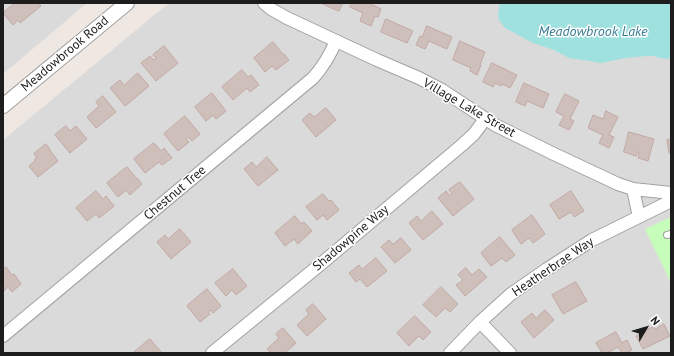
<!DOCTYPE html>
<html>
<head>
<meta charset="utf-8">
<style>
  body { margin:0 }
  #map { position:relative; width:674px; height:356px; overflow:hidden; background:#efe7e2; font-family:"PT Sans",sans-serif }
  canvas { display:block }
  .frame { position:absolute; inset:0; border:4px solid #1d1d1d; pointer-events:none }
  .north { position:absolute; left:626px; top:308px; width:40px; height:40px; -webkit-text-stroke:3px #fff; paint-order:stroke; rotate:52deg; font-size:11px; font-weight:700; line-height:16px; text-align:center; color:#1d1d1d }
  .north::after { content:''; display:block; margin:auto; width:14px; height:18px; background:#1d1d1d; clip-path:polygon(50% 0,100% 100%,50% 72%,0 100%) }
</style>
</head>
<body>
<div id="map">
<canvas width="674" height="356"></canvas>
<div class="frame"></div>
<div class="north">N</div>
</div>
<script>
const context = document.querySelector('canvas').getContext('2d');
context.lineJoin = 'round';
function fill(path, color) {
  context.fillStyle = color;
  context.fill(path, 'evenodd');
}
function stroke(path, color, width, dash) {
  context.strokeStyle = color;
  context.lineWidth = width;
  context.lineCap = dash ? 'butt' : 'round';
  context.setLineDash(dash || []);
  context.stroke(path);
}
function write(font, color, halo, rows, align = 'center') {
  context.font = font + ' "PT Sans",sans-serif';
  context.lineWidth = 3;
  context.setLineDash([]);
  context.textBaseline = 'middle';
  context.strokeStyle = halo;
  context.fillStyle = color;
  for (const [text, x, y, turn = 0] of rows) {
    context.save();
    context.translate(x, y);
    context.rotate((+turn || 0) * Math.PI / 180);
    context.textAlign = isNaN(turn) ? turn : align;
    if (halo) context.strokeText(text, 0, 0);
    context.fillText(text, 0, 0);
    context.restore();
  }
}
fill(new Path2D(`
  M3 3H87L3 74Z
  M169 3H671V353H3V140Z`), '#dbdada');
fill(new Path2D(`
  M671 217V286V283L645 229Z`), '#c6fdba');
fill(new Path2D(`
  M500 3H671V57L668 59 659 58 655 56H647L625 58 602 63 569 58 554 50 533 43 505 28 499 20 498 14Z`), '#9ee1df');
const building = new Path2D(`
  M15 3H18L20 4 21 3H39L41 6 20 23 18 20 13 25 3 13Z
  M321 3H343L339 11Z
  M352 3H369L381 9 378 17 375 16 371 26 360 21 363 13 350 7Z
  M386 19 413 31 407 43 381 32Z
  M427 26 452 37 447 49 429 41 425 49 416 45 420 36 422 37Z
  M460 41 485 52 480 65H481L477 75 470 71 471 68 453 60Z
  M273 42 283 54H284L289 60 276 70 272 66 265 72 254 58Z
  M164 46 178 63 156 81 141 63 150 56 154 60 156 58 153 55Z
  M492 63 517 75 510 88 502 84 501 86 495 83 493 87 483 82Z
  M242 70 248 77 251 75 259 85 250 92 247 88 233 100 222 87Z
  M138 73 149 86 125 106 110 88 120 80 124 85Z
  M524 83 549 94 543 108 527 101 525 106 516 102Z
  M212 93 226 111 216 119 213 115 206 121 195 107Z
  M565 94 579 101 570 119 574 121 569 130 559 125 564 116 556 112Z
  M103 96 116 112 96 128 87 117 99 106 96 102Z
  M326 108 336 120 316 137 302 120 310 113 314 117Z
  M606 111 618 117 609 135 614 137 609 148 599 143 603 135 588 128 593 115 603 119Z
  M185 116 200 134 192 141 188 137 186 139 189 142 178 151 164 134Z
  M66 126 70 131 76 126 87 139 70 153 55 135Z
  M629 132 654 139 648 161 638 158 639 152H637L636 156 624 152Z
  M671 139V153H669L667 140Z
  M154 143 161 151 164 148 172 158 162 165 159 162 145 173 134 159Z
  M46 144 50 149H49L58 161 38 177 29 166 35 161 34 160 37 158 34 154Z
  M267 157 278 170 258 186 244 169 252 162 256 167Z
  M127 167 137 179V178L142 184 130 195 126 190 118 197 107 183Z
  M460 182 474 199 453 216 438 198 446 191 450 196 452 194 449 190Z
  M96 191 103 199 106 196 114 206 99 218 96 214 87 221 76 208Z
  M571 191 584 211 574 217 571 212 559 219 550 205Z
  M323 194 329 201 331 200 339 210 327 220 323 215 317 220 306 207Z
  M432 211 443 224 423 240 409 223 417 216 421 221Z
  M532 215 545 234 533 243 529 238 521 244 512 230Z
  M295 216 301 224 304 222 312 231 298 244 294 239 285 246 275 233Z
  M180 229 191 242 171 259 157 242 165 235 168 239Z
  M500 237 515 255 506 262 502 258 491 266 481 253Z
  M401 238 411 250 395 263 381 247 389 240 393 244Z
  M376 258 387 271 367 287 360 279 356 282 349 273 359 265 362 269Z
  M6 267 12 275 14 274 21 284 12 292 8 287 3 292V270Z
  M466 268 472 275 479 269 487 277 465 296 456 285 463 280 458 275Z
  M233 269 247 286 236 295 232 290 226 296 215 283Z
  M576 282 587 301 563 314 552 295Z
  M441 287 458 304 450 312 445 308 436 317 423 305Z
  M207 289 221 306 213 313 210 310 208 312 210 314 200 322 187 306Z
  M313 304 326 319 307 336 297 325 309 314 306 310Z
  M545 310 554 320 534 338 521 322 532 313 536 318Z
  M415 316 431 332 423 340 419 336 409 346 397 333Z
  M664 324 670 336 643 349 636 336 654 326 655 329Z
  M283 328 296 343 285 353H271L267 349 279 338 276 334Z
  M616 332 622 343 627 340 632 350 626 353H622L618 347 607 353H602L596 343Z
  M150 339 162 353H133Z`);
fill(building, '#cfbfbb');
stroke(building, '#c2a9a3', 1);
const service = new Path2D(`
  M667 235 671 234`);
const minor = new Path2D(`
  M264 3 271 9 287 18 377 60 419 78 442 90 495 125 554 154 618 184 633 189 671 193
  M633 189 639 217
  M480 322 510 353
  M3 336 313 78C323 67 330 55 336 41
  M212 353 322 263 462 145 474 134 485 119
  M450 353 480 322 511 294 547 269 592 240 671 201`);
const tertiary = new Path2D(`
  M3 106 127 3`);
stroke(service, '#a1a1a1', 8);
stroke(minor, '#a1a1a1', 14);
stroke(tertiary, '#a1a1a1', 16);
stroke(service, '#fff', 6);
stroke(minor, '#fff', 12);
stroke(tertiary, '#fff', 14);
write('13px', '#1d1d1d', '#fff', [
  ["Meadowbrook Road",65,54,-40],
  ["Village Lake Street",469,108,30],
  ["Chestnut Tree",175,193,-40],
  ["Shadowpine Way",351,238,-40],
  ["Heatherbrae Way",553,267,-34]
]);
write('italic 14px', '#387c93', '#fff', [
  ["Meadowbrook Lake",593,32]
]);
</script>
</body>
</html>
